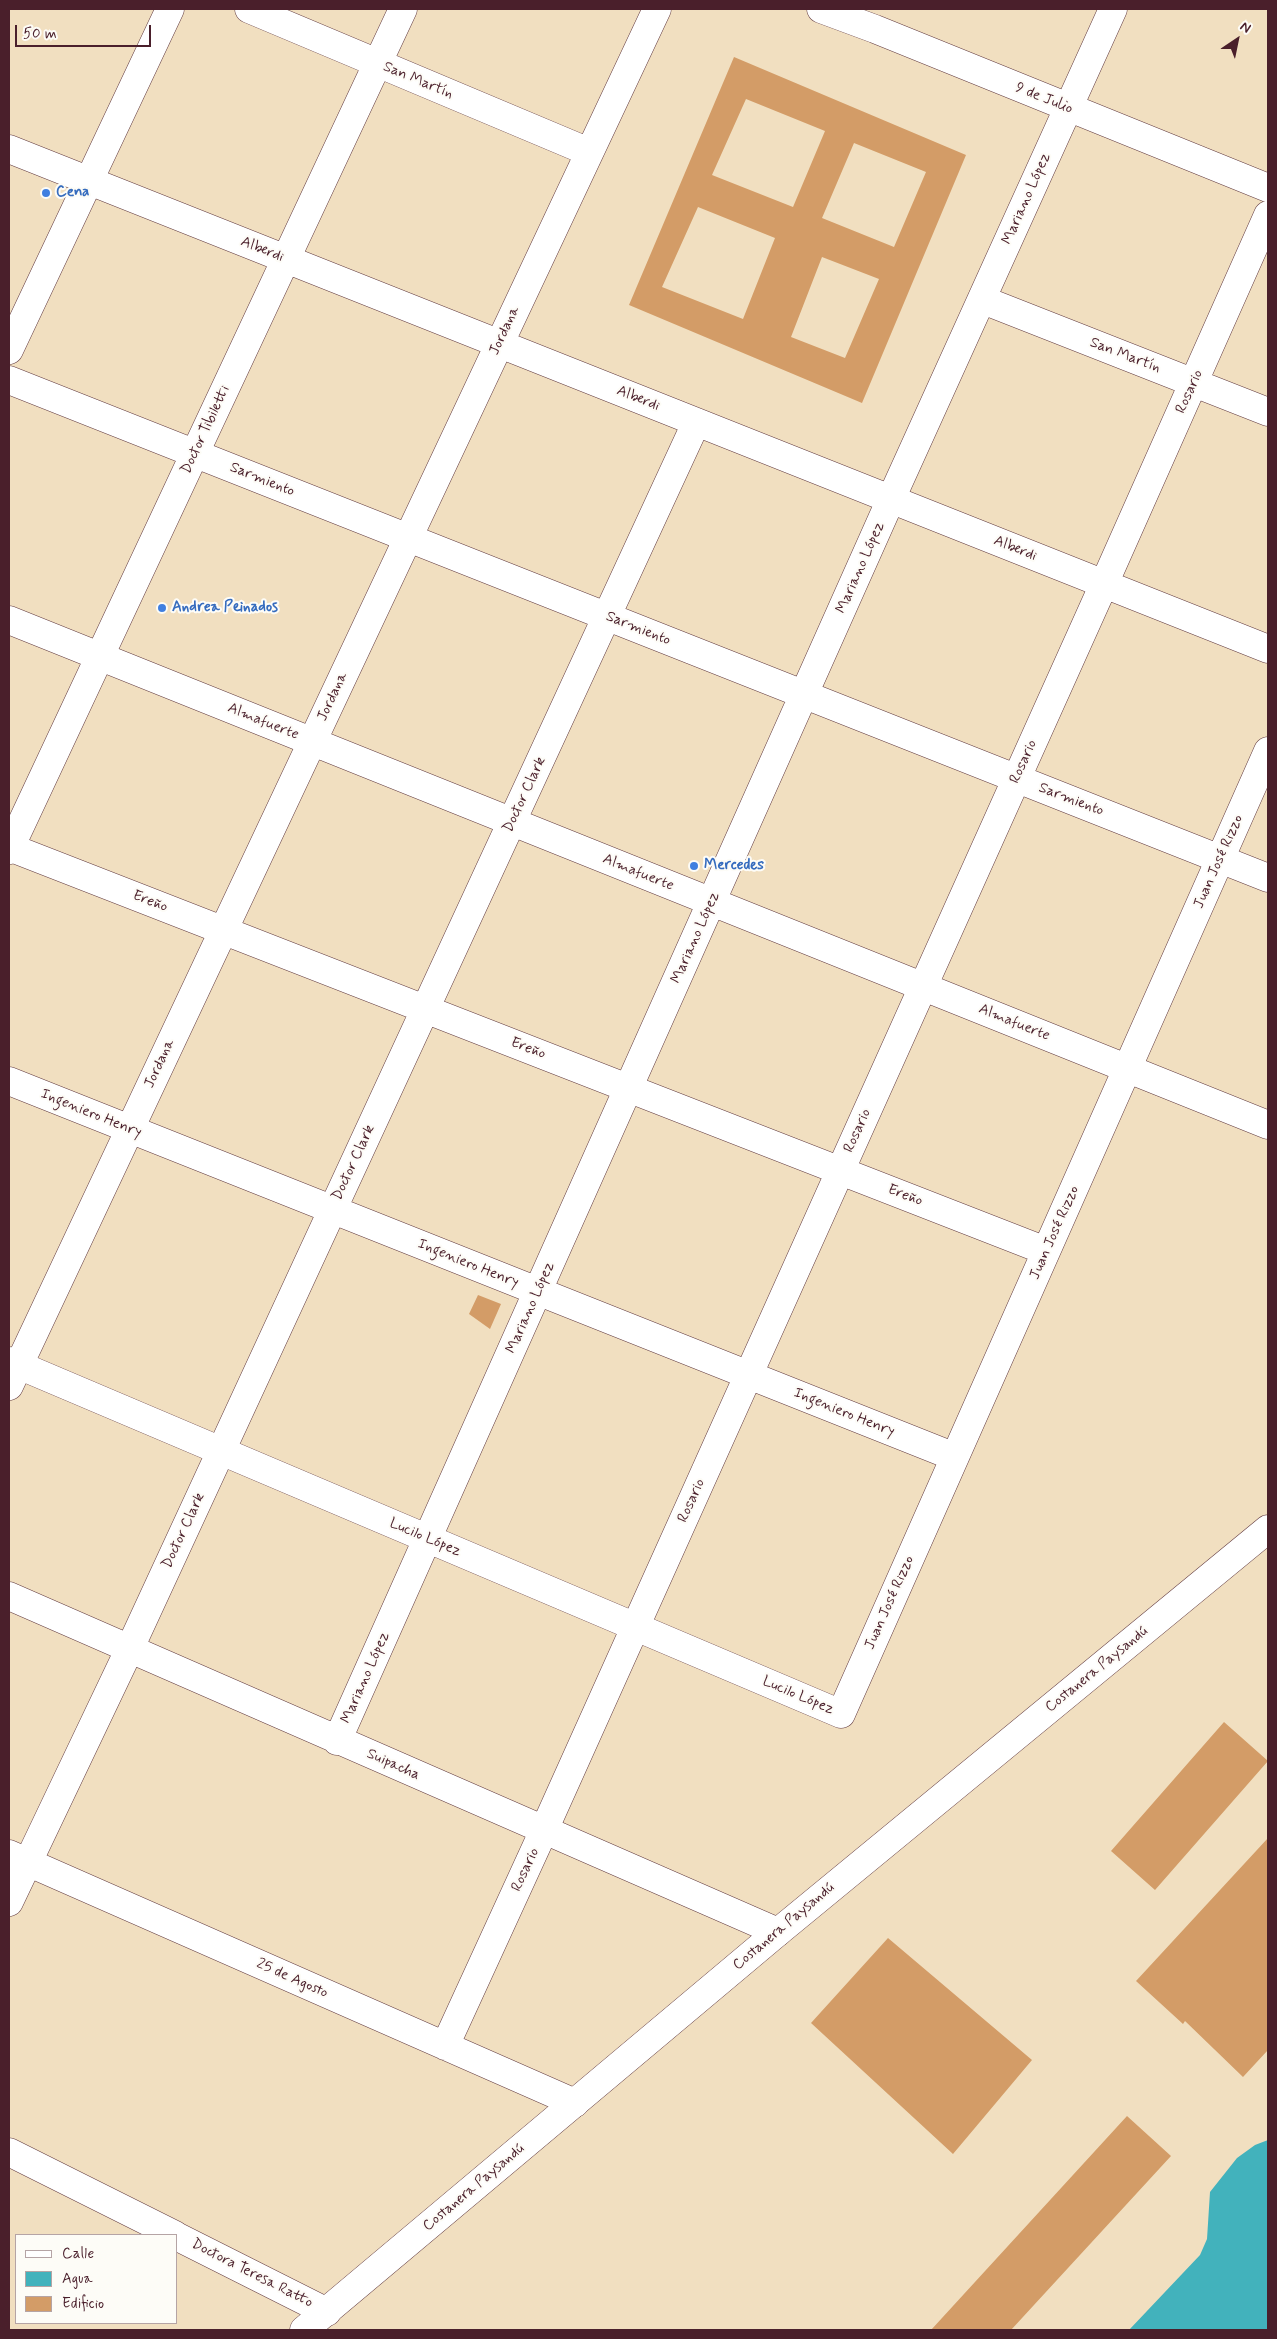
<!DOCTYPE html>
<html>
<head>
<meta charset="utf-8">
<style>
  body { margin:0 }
  #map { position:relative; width:1277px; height:2339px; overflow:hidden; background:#f1dfc0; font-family:Mynerve,sans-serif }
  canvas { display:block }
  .frame { position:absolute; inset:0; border:10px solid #4a1f2b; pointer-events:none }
  .legend { position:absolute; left:15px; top:2234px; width:162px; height:90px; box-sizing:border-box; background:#fdfcf7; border:1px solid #b5a4a5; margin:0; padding:6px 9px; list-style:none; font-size:15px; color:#4a1f2b }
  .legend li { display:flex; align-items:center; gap:10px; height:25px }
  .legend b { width:25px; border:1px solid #b5a4a5 }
  .north { position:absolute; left:1212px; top:15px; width:50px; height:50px; -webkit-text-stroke:4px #fdfcf7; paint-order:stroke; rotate:34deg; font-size:14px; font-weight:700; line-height:20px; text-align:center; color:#4a1f2b }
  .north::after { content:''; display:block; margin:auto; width:18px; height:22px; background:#4a1f2b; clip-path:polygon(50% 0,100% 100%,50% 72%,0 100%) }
  .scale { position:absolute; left:15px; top:25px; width:136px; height:22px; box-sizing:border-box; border:2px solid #4a1f2b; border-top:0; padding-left:6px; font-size:15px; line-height:18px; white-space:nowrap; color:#4a1f2b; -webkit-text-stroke:4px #fdfcf7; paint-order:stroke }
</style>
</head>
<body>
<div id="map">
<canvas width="1277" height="2339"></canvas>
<div class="frame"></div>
<ul class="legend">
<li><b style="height:6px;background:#fff"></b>Calle</li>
<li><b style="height:14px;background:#42b2bc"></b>Agua</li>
<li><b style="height:14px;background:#d39c67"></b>Edificio</li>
</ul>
<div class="north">N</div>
<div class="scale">50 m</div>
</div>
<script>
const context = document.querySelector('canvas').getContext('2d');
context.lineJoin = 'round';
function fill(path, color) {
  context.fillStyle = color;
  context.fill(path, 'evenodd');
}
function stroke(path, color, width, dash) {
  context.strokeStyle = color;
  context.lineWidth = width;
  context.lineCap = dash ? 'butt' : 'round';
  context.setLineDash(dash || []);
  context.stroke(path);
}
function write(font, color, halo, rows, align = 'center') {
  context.font = font + ' Mynerve,sans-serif';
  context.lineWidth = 4;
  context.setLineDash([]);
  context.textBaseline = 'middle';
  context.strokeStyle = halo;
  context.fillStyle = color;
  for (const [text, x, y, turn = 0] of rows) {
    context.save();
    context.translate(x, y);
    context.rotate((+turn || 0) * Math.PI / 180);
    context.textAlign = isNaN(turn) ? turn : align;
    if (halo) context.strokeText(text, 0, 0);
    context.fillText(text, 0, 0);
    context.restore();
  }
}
fill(new Path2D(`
  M1268 2140V2330H1129L1200 2255 1207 2239 1210 2192 1237 2158 1255 2145Z`), '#42b2bc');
fill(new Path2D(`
  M734 57 966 155 862 403 629 305ZM746 99 825 131 793 207 712 175ZM854 143 926 172 894 247 822 218ZM698 207 775 238 743 319 662 287ZM822 257 879 279 845 358 791 337Z
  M478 1295 501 1304 490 1329 469 1314Z
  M1224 1722 1268 1761 1155 1890 1111 1851Z
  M1268 1838V2050L1243 2077 1185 2021 1183 2024 1136 1981Z
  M888 1938 1032 2060 953 2154 811 2023Z
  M1127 2116 1171 2156 1011 2330H931Z`), '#d39c67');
const minor = new Path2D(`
  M249 9 589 152
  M821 9 875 29 1268 188
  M9 149 1268 649
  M983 300 1268 412
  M9 350 170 9
  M9 380 1268 878
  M9 620 1268 1125
  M9 847 1046 1251
  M9 850 403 9
  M9 1081 955 1457
  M9 1361 841 1714 1268 751
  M9 1386 657 9
  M9 1596 778 1932
  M337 1741 891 499 1113 9
  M9 1854 575 2103
  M9 1902 130 1648 696 423
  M445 2046 544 1830 1104 584 1268 215
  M9 2152 175 2235
  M176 2236 327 2312`);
const major = new Path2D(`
  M304 2330 778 1932 1268 1529`);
stroke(minor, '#633c41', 29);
stroke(major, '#633c41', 29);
stroke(minor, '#fff', 28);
stroke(major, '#fff', 28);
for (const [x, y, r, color] of [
  [46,193,5,"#3f7fe0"],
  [162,608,5,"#3f7fe0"],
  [694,866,5,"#3f7fe0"]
]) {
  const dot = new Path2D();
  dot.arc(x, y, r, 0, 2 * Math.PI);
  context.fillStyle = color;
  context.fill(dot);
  stroke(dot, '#fdfcf7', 2);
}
write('15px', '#4a1f2b', '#fdfcf7', [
  ["San Martín",418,81,23],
  ["9 de Julio",1044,99,22],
  ["Mariano López",1027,199,-66],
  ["Alberdi",262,250,22],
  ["Jordana",505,331,-65],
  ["San Martín",1125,356,21],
  ["Rosario",1190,392,-66],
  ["Alberdi",638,399,22],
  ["Doctor Tibiletti",206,430,-65],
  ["Sarmiento",262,480,22],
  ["Alberdi",1015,549,22],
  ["Mariano López",861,568,-66],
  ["Sarmiento",638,629,22],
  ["Jordana",333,697,-65],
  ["Almafuerte",263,722,22],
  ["Rosario",1024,762,-66],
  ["Doctor Clark",525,795,-65],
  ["Sarmiento",1071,800,21],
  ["Juan José Rizzo",1219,862,-66],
  ["Almafuerte",638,873,22],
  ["Ereño",150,902,21],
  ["Mariano López",696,938,-66],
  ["Almafuerte",1014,1023,22],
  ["Ereño",528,1049,21],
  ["Jordana",160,1064,-65],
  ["Ingeniero Henry",91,1114,22],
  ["Rosario",858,1131,-66],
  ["Doctor Clark",354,1163,-65],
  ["Ereño",905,1196,21],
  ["Juan José Rizzo",1055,1233,-66],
  ["Ingeniero Henry",468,1264,22],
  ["Mariano López",531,1308,-66],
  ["Ingeniero Henry",844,1413,22],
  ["Rosario",692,1501,-66],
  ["Doctor Clark",184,1531,-65],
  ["Lucilo López",425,1538,23],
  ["Juan José Rizzo",890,1603,-66],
  ["Costanera Paysandú",1097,1670,-39],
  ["Mariano López",366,1678,-66],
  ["Lucilo López",798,1696,23],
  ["Suipacha",393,1765,24],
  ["Rosario",526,1870,-65],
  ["Costanera Paysandú",784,1927,-40],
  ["25 de Agosto",292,1979,24],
  ["Costanera Paysandú",474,2188,-40],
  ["Doctora Teresa Ratto",252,2274,27]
]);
write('bold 15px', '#366cbe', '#fdfcf7', [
  ["Cena",56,193],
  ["Andrea Peinados",172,608],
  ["Mercedes",704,866]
], 'left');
</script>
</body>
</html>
